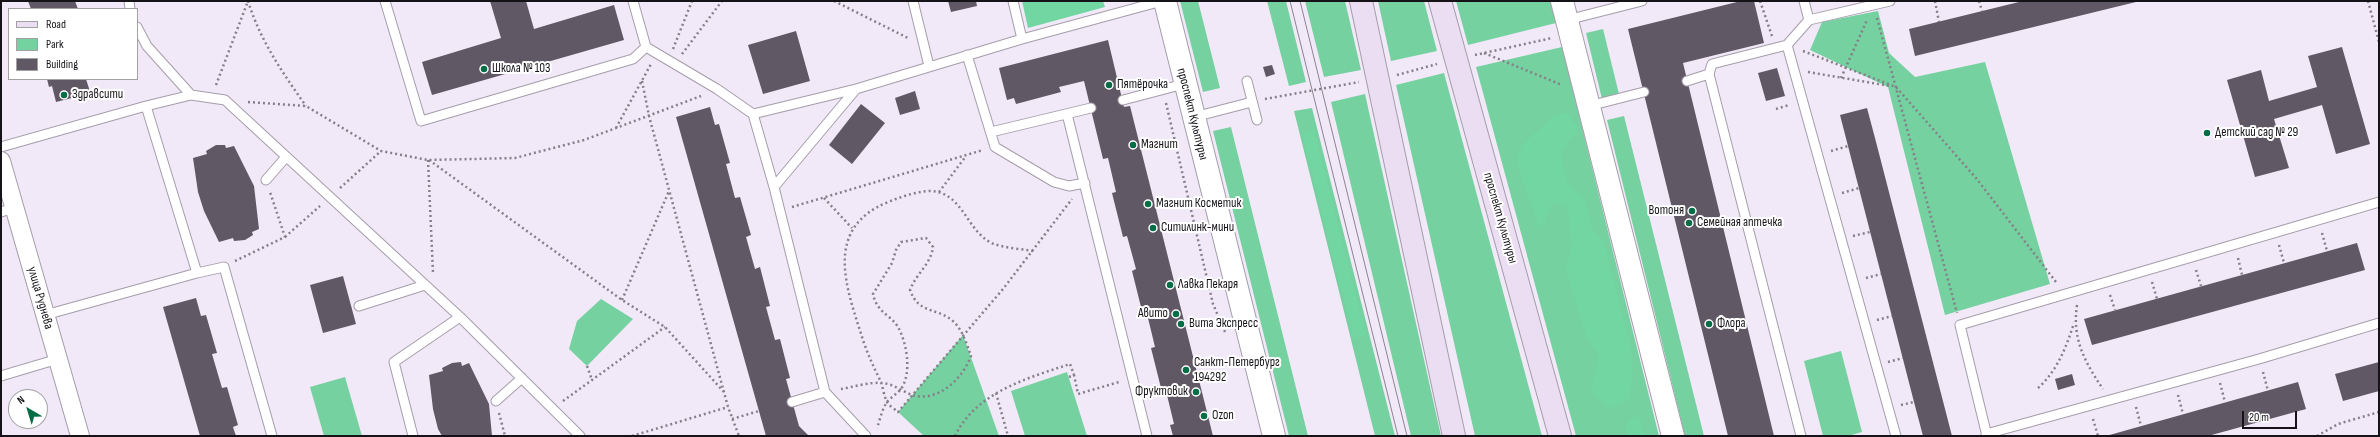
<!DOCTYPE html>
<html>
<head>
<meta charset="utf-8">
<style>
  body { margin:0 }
  #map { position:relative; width:2380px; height:437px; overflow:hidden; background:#f2e9f8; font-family:"Sofia Sans Condensed",sans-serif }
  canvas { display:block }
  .frame { position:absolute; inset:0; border:2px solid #161318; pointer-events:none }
  .legend { position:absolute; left:8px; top:8px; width:130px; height:72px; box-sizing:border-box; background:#fff; border:1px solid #a2a1a3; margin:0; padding:5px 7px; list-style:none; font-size:12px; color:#161318 }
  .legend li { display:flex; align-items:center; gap:8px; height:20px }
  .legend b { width:20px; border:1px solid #a2a1a3 }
  .north { position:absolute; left:8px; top:389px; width:40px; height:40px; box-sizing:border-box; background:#fff; border:1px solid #a2a1a3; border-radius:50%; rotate:322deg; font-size:11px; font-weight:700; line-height:16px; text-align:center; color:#161318 }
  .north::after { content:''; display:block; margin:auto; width:14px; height:18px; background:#036e46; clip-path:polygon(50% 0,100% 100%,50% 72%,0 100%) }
  .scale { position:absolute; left:2242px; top:411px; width:55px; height:18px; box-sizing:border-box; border:2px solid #161318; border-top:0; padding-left:5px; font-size:12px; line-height:14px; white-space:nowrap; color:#161318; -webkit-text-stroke:3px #fff; paint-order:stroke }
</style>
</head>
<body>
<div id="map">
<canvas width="2380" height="437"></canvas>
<div class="frame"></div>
<ul class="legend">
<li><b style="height:5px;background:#ebdef3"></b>Road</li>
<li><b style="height:11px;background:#75d1a0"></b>Park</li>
<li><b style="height:11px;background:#605865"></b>Building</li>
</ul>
<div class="north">N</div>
<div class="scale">20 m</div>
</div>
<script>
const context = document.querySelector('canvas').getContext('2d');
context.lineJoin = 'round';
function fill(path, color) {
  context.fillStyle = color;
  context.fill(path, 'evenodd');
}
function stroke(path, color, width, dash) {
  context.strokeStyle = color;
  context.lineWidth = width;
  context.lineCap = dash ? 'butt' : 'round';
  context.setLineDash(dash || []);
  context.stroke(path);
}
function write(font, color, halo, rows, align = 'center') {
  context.font = font + ' "Sofia Sans Condensed",sans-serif';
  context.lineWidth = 4;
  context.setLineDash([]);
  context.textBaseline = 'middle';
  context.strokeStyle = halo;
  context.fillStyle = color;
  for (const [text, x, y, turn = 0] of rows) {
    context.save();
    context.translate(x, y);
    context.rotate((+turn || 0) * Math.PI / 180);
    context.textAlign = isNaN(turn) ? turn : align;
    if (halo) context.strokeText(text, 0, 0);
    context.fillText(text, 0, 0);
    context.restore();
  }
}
fill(new Path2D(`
  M1180 1H1198L1220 88 1203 92Z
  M1267 1H1286L1306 82 1289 86Z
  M1305 1H1345L1361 70 1324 77Z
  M1378 1H1424L1437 51 1391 61Z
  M1456 1H1550L1556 23 1468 45Z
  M1878 11 1889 53 1915 77 1985 62 2050 284 1945 315 1888 87 1810 50 1822 22Z
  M1603 29 1619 94 1602 99 1586 33Z
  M1562 47 1659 436H1576L1476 67Z
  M1444 73 1542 436H1475L1396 85Z
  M1365 94 1441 436H1411L1331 102Z
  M1312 108 1395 436H1375L1294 111Z
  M1624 116 1704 436H1685L1607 120Z
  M1231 127 1308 436H1289L1213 131Z
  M601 299 633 319 587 366 569 349 577 321Z
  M963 335 999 436H924L898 412Z
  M1841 351 1862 432 1848 436H1823L1804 361Z
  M1067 372 1087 436H1025L1011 391Z
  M345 377 362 436H324L310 387Z`), '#75d1a0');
fill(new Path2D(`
  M1022 1H1103L1105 7 1028 28Z
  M1567 113 1576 125 1577 132 1561 150 1566 182 1585 200 1592 230 1603 240 1631 347 1633 373 1630 398 1610 408 1598 398 1591 386 1599 357 1587 339 1566 270 1572 245 1567 206 1553 203 1542 227 1538 224 1517 164 1521 146 1553 116Z
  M1314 129 1366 335 1354 338 1302 133Z
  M1635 416 1639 417 1644 436 1627 435V423Z`), '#72d6a2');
fill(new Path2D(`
  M28 1H75L78 9H31Z
  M490 1H526L534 29 614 5 624 40 432 95 422 62 501 38Z
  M948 1H976L977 6 951 12Z
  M1741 1H1754L1764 43 1683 63 1774 436H1728L1628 29Z
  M2023 1 2136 2 1915 56 1909 29Z
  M796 31 810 81 763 94 748 45Z
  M1108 40 1124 107 1130 106 1213 436H1173L1170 425 1174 424 1166 391 1162 392 1151 348 1155 347 1147 314 1143 315 1132 271 1136 269 1127 236 1123 237 1112 193 1116 192 1108 158 1103 159 1084 81 1059 87 1061 92 1016 104 1014 98 1007 100 999 68Z
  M2342 47 2370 144 2336 154 2322 105 2274 119 2289 168 2255 177 2227 80 2261 70 2269 101 2317 87 2308 56Z
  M1272 65 1275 74 1266 77 1263 67Z
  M1777 68 1785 96 1766 101 1758 73Z
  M47 79H86L92 98 81 101 80 96 56 102 52 86 49 87Z
  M915 91 920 109 900 115 895 98Z
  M861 104 885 123 852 164 829 145Z
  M710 107 715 125 719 124 730 163 726 164 735 198 740 197 751 235 746 237 755 269 760 267 770 306 766 307 775 340 780 339 790 378 786 379 799 426 809 436H766L676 117Z
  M1867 108 1875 138 1952 436H1923L1914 402 1840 115Z
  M216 145H225L226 148 234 146 254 186 259 229 252 232 253 235 245 240 234 241 233 238 219 242 204 211 198 192 193 158 207 154 206 151Z
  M2357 243 2365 270 2092 345 2084 319Z
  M343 276 356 324 323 333 310 285Z
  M196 298 201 316 206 315 217 353 212 354 222 388 227 387 238 425 233 427 236 436H200L163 307Z
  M461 362 462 366 469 363 489 404 492 436H442L438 429 433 409 429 375 443 371 442 368 452 363Z
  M2379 362V391L2343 401 2335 374Z
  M2072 374 2075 385 2058 390 2055 379Z
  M2298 382 2306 409 2208 436H2106Z`), '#605865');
const service = new Path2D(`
  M129 1 130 9
  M385 1 421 121 633 59 646 47 633 1
  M913 1 929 66
  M1013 1 1022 39
  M1804 1 1809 20
  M1567 20 1642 1
  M137 27 147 46 191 95
  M1787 45 1809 20 1890 1
  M646 47 717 89 753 114
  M967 55 995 147 1054 182 1069 186 1085 183
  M1709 74 1801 436
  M1247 81 1257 120
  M1687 81 1709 74 1712 64 1787 45 1896 436
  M1123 100 1184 84
  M146 106 197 273 224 267 272 436
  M1589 106 1644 92
  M1067 114 1147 436
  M1194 117 1252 102
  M991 132 1091 108
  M1 147 146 106 191 95 225 100 460 317 580 436
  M266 180 286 157
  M774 187 753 114 856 89
  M1 212 14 208
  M359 306 425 285
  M45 315 197 273
  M1 376 58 359
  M496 401 522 378
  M792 402 825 392
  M1986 434 2259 359 2379 323
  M413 436 394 362 460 317
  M866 436 825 392 774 187 856 89 1022 39 1162 1
  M1987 436 1960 325 2379 202`);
const minor = new Path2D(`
  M1 161 80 436`);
const tertiary = new Path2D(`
  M1165 1 1274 436
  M1562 1 1673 436`);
const secondary = new Path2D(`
  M1361 1 1454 436
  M1440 1 1560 436`);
stroke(service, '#a59daa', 11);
stroke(minor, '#a59daa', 20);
stroke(tertiary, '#a59daa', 24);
stroke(secondary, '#a59daa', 24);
stroke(new Path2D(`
  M248 1C260 40 282 72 306 106
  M834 1 908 38
  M1760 1 1772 36
  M1935 1 1939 22
  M1979 1 1982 11
  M2368 1 2379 42
  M1877 18 1957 313
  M673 49 692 1
  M1803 51 1896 87 1976 178 2056 282
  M1484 53 1562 85
  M682 54 722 1
  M1475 55 1552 38
  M1808 72 1890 86
  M1397 75 1437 64
  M1841 78 1867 20
  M642 81 649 116 728 407 739 436
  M216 85 248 1
  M1265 99 1359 82
  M248 102 306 106 381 151 428 160 515 158 584 140 701 96
  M1166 103 1213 304 1225 332
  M1776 109 1789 105
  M616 128 651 64
  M1831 151 1848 146
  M428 160 433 273
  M429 160 622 300 665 327 724 392
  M340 188 381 151
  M939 192 966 156
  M1842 193 1859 188
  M824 198 852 228
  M792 207 983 150
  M2322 233 2327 251
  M1853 236 1870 232
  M285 237 320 206
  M2279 245 2284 263
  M1033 251C1021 249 1006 248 994 244 966 233 964 191 929 191 914 192 901 197 888 202 822 229 847 289 863 340 868 355 874 368 881 382 883 388 884 396 887 402 889 406 895 409 898 412L1003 289 1072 199
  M2238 258 2242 275
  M235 261 285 237 270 192
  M2196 270 2201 286
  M1866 278 1881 274
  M2152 282 2157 299
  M2110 295 2115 310
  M622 300 669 191
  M2077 305C2072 338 2084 361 2103 389
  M1877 320 1892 316
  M1888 362 1903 358
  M587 366 592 380
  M2263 372 2268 391
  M1069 377 1074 375 1078 394 1119 382
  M2220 383 2225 402
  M2038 388C2057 371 2066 348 2074 323
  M841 389C853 387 869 382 881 383 892 383 902 391 912 395 938 403 963 378 971 356 967 345 963 331 954 322 938 307 919 315 910 290 916 274 931 264 933 247L926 238 901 242 896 250 892 263 873 294C877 313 890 314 898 327 907 343 912 373 901 389 897 394 891 397 887 402 882 409 880 420 877 428
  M996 393 1008 436
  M2178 395 2183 414
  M563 401 665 327
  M1901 405 1914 402
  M2136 407 2141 426
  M499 413 505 436
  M732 419 759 411
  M2093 419 2098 436
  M632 436 728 407
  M955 436C976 392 1028 378 1070 364L1074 375
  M2317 436 2338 424 2379 412`), '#857f89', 2.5, [2, 3]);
stroke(service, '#fff', 9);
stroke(minor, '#fff', 18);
stroke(tertiary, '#fff', 22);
stroke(secondary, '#ebdef3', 22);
stroke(new Path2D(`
  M1290 1 1398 436
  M1300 1 1407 436`), '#8a848e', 1);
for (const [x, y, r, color] of [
  [484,69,4,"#036e46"],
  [1109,85,4,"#036e46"],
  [64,95,4,"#036e46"],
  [2207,133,4,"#036e46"],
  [1133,145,4,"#036e46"],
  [1148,204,4,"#036e46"],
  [1692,211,4,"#036e46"],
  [1689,223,4,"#036e46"],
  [1153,228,4,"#036e46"],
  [1170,285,4,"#036e46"],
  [1176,314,4,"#036e46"],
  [1181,324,4,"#036e46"],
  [1709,324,4,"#036e46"],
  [1186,370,4,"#036e46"],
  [1196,392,4,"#036e46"],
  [1204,416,4,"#036e46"]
]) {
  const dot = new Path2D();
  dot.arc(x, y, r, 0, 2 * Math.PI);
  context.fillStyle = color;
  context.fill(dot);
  stroke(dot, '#fff', 1.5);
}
write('13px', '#161318', '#fff', [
  ["Школа № 103",492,69],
  ["Пятёрочка",1117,85],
  ["Здравсити",72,95],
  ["Детский сад № 29",2215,133],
  ["Магнит",1141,145],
  ["Магнит Косметик",1156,204],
  ["Вотоня",1684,211,"right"],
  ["Семейная аптечка",1697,223],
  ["Ситилинк-мини",1161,228],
  ["Лавка Пекаря",1178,285],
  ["Авито",1168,314,"right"],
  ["Вита Экспресс",1189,324],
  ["Флора",1717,324],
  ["Санкт-Петербург",1194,363],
  ["194292",1194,378],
  ["Фруктовик",1188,392,"right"],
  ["Ozon",1212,416]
], 'left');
write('13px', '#161318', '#fff', [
  ["проспект Культуры",1192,114,76],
  ["проспект Культуры",1500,218,74],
  ["улица Руднева",40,298,74]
]);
</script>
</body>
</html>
